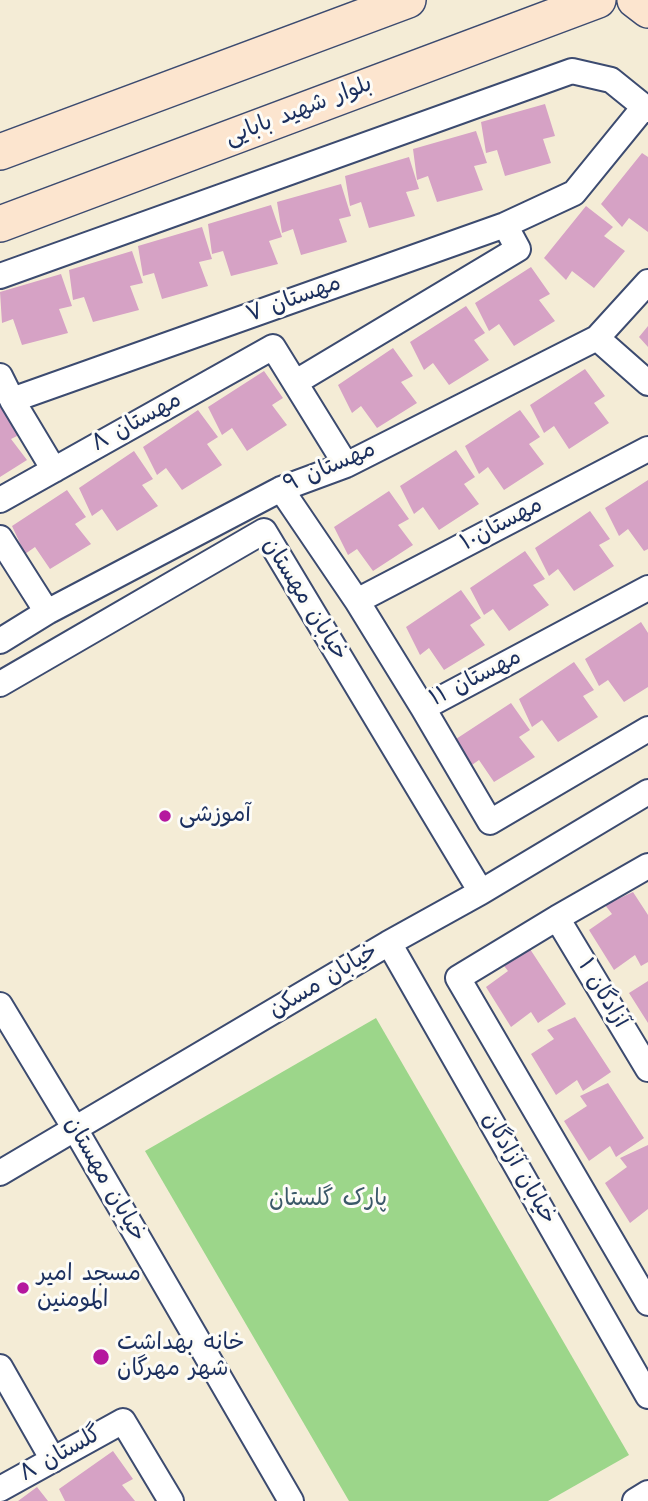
<!DOCTYPE html>
<html>
<head>
<meta charset="utf-8">
<style>
  body { margin:0 }
  canvas { display:block; background:#f4ecd6 }
</style>
</head>
<body>
<canvas width="648" height="1501"></canvas>
<script>
const context = document.querySelector('canvas').getContext('2d');
context.lineJoin = 'round';
function fill(path, color) {
  context.fillStyle = color;
  context.fill(path, 'evenodd');
}
function stroke(path, color, width, dash) {
  context.strokeStyle = color;
  context.lineWidth = width;
  context.lineCap = dash ? 'butt' : 'round';
  context.setLineDash(dash || []);
  context.stroke(path);
}
function write(font, color, halo, rows, align = 'center') {
  context.font = font + ' "Architects Daughter","Playpen Sans Arabic",sans-serif';
  context.lineWidth = 6;
  context.setLineDash([]);
  context.textBaseline = 'middle';
  context.strokeStyle = halo;
  context.fillStyle = color;
  for (const [text, x, y, turn = 0] of rows) {
    context.save();
    context.translate(x, y);
    context.rotate((+turn || 0) * Math.PI / 180);
    context.textAlign = isNaN(turn) ? turn : align;
    if (halo) context.strokeText(text, 0, 0);
    context.fillText(text, 0, 0);
    context.restore();
  }
}
fill(new Path2D(`
  M376 1018 629 1455 548 1501H349L145 1151Z`), '#9cd68a');
fill(new Path2D(`
  M545 104 555 136 543 139 551 163 505 176 497 150 486 153 481 122Z
  M476 131 487 163 474 166 483 190 437 202 428 176 417 180 413 149Z
  M642 153 648 157V232L629 218 622 227 601 204Z
  M409 157 419 189 406 192 415 216 369 228 361 202 350 206 345 176Z
  M341 184 351 216 339 219 347 242 301 255 293 229 282 233 277 202Z
  M271 205 282 237 269 241 278 264 231 276 223 251 212 254 208 224Z
  M586 206 613 227 604 236 625 251 594 288 572 271 566 280 544 258Z
  M202 227 212 259 199 262 208 286 162 299 154 273 143 276 138 246Z
  M132 251 143 283 130 286 139 310 93 322 84 297 73 300 69 270Z
  M531 267 550 294 539 300 555 321 514 346 499 324 489 331 475 303Z
  M61 274 72 306 59 309 68 333 22 345 13 319 2 323 0 292Z
  M466 306 485 333 474 340 489 360 449 385 433 363 424 370 410 342Z
  M648 326V347L639 337Z
  M393 348 413 376 401 382 417 403 377 428 361 406 352 413 338 385Z
  M585 369 605 396 594 403 609 423 569 449 554 426 544 433 530 405Z
  M264 371 283 398 272 405 287 425 247 451 232 428 222 435 208 407Z
  M3 406 23 433 11 439 27 460 0 477V408Z
  M198 410 218 437 207 444 222 465 182 490 166 468 157 475 143 447Z
  M520 410 540 437 529 444 544 464 504 490 488 467 479 474 465 446Z
  M456 450 475 477 464 484 479 504 439 530 423 507 414 514 400 486Z
  M134 451 153 479 142 485 158 506 117 531 102 509 92 516 79 488Z
  M648 480V549L644 551 628 529 619 536 605 508Z
  M67 490 86 517 75 524 91 544 50 569 35 547 25 554 12 526Z
  M389 491 409 519 398 525 413 545 373 571 357 549 348 555 334 527Z
  M590 511 610 539 599 545 614 566 574 591 558 569 549 576 535 548Z
  M525 551 545 579 533 585 549 605 509 631 493 609 484 615 470 588Z
  M461 590 481 618 470 625 485 645 444 670 429 648 420 655 406 627Z
  M641 622 648 633V687L624 702 608 680 599 686 585 659Z
  M574 662 594 690 583 696 598 717 558 742 542 720 532 727 519 699Z
  M511 703 530 730 519 737 535 757 494 782 479 760 469 767 456 739Z
  M633 892 648 915V962L641 966 635 955 614 970 589 930 612 914 605 905Z
  M530 949 566 1004 538 1023 531 1012 511 1027 486 987 508 971 501 962Z
  M648 981V1023L629 993Z
  M575 1017 611 1072 583 1091 577 1080 556 1095 531 1054 554 1039 547 1030Z
  M608 1083 644 1138 616 1157 610 1146 589 1161 564 1121 587 1106 580 1096Z
  M648 1145V1209L630 1223 605 1183 627 1167 620 1158Z
  M113 1451 133 1479 122 1485 135 1501H65L59 1489Z
  M37 1487 48 1501H18Z`), '#d6a2c5');
const street = new Path2D(`
  M0 276 572 71 611 80 648 110
  M597 338 648 383
  M0 376 12 400 54 470
  M296 382 518 249 505 225
  M12 400 505 225 574 193 644 107
  M281 489 357 601 423 708 648 588
  M0 500 273 347 346 465
  M0 538 47 612
  M357 601 648 449
  M0 641 47 612 281 489 346 465 597 338 648 282
  M0 684 264 531 481 892
  M423 708 490 822 648 729
  M648 866 557 918 458 978 648 1303
  M557 918 648 1069
  M389 943 648 1396
  M0 1005 75 1129 291 1501
  M0 1173 389 943 481 892 648 792
  M0 1367 53 1460
  M0 1489 123 1421 171 1501
  M635 1501 648 1493`);
const secondary = new Path2D(`
  M635 0 648 10
  M0 152 408 0
  M0 224 598 0`);
stroke(street, '#3c4b70', 28);
stroke(secondary, '#3c4b70', 38);
stroke(street, '#fff', 24);
stroke(secondary, '#fce5cf', 35);
for (const [x, y, r, color] of [
  [165,816,7,"#b5179e"],
  [23,1288,7,"#b5179e"],
  [101,1357,9,"#b5179e"]
]) {
  const dot = new Path2D();
  dot.arc(x, y, r, 0, 2 * Math.PI);
  context.fillStyle = color;
  context.fill(dot);
  stroke(dot, '#fdfcf7', 2.5);
}
write('23px', '#1b2f5e', '#fdfcf7', [
  ["بلوار شهید بابایی",299,112,-21],
  ["مهستان ۷",294,300,-20],
  ["مهستان ۸",137,423,-29],
  ["مهستان ۹",330,468,-23],
  ["مهستان۱۰",502,525,-28],
  ["خیابان مهستان",304,600,58],
  ["مهستان ۱۱",476,679,-27],
  ["خیابان مسکن",324,982,-31],
  ["آزادگان ۱",602,994,59],
  ["خیابان آزادگان",518,1169,60],
  ["خیابان مهستان",104,1180,60],
  ["گلستان ۸",61,1455,-29]
]);
write('23px', '#1b2f5e', '#fdfcf7', [
  ["آموزشی",179,816],
  ["مسجد امیر",37,1275],
  ["المومنین",37,1301],
  ["خانه بهداشت",117,1344],
  ["شهر مهرگان",117,1370]
], 'left');
write('23px', '#3b5969', '#fdfcf7', [
  ["پارک گلستان",328,1200]
]);
</script>
</body>
</html>
